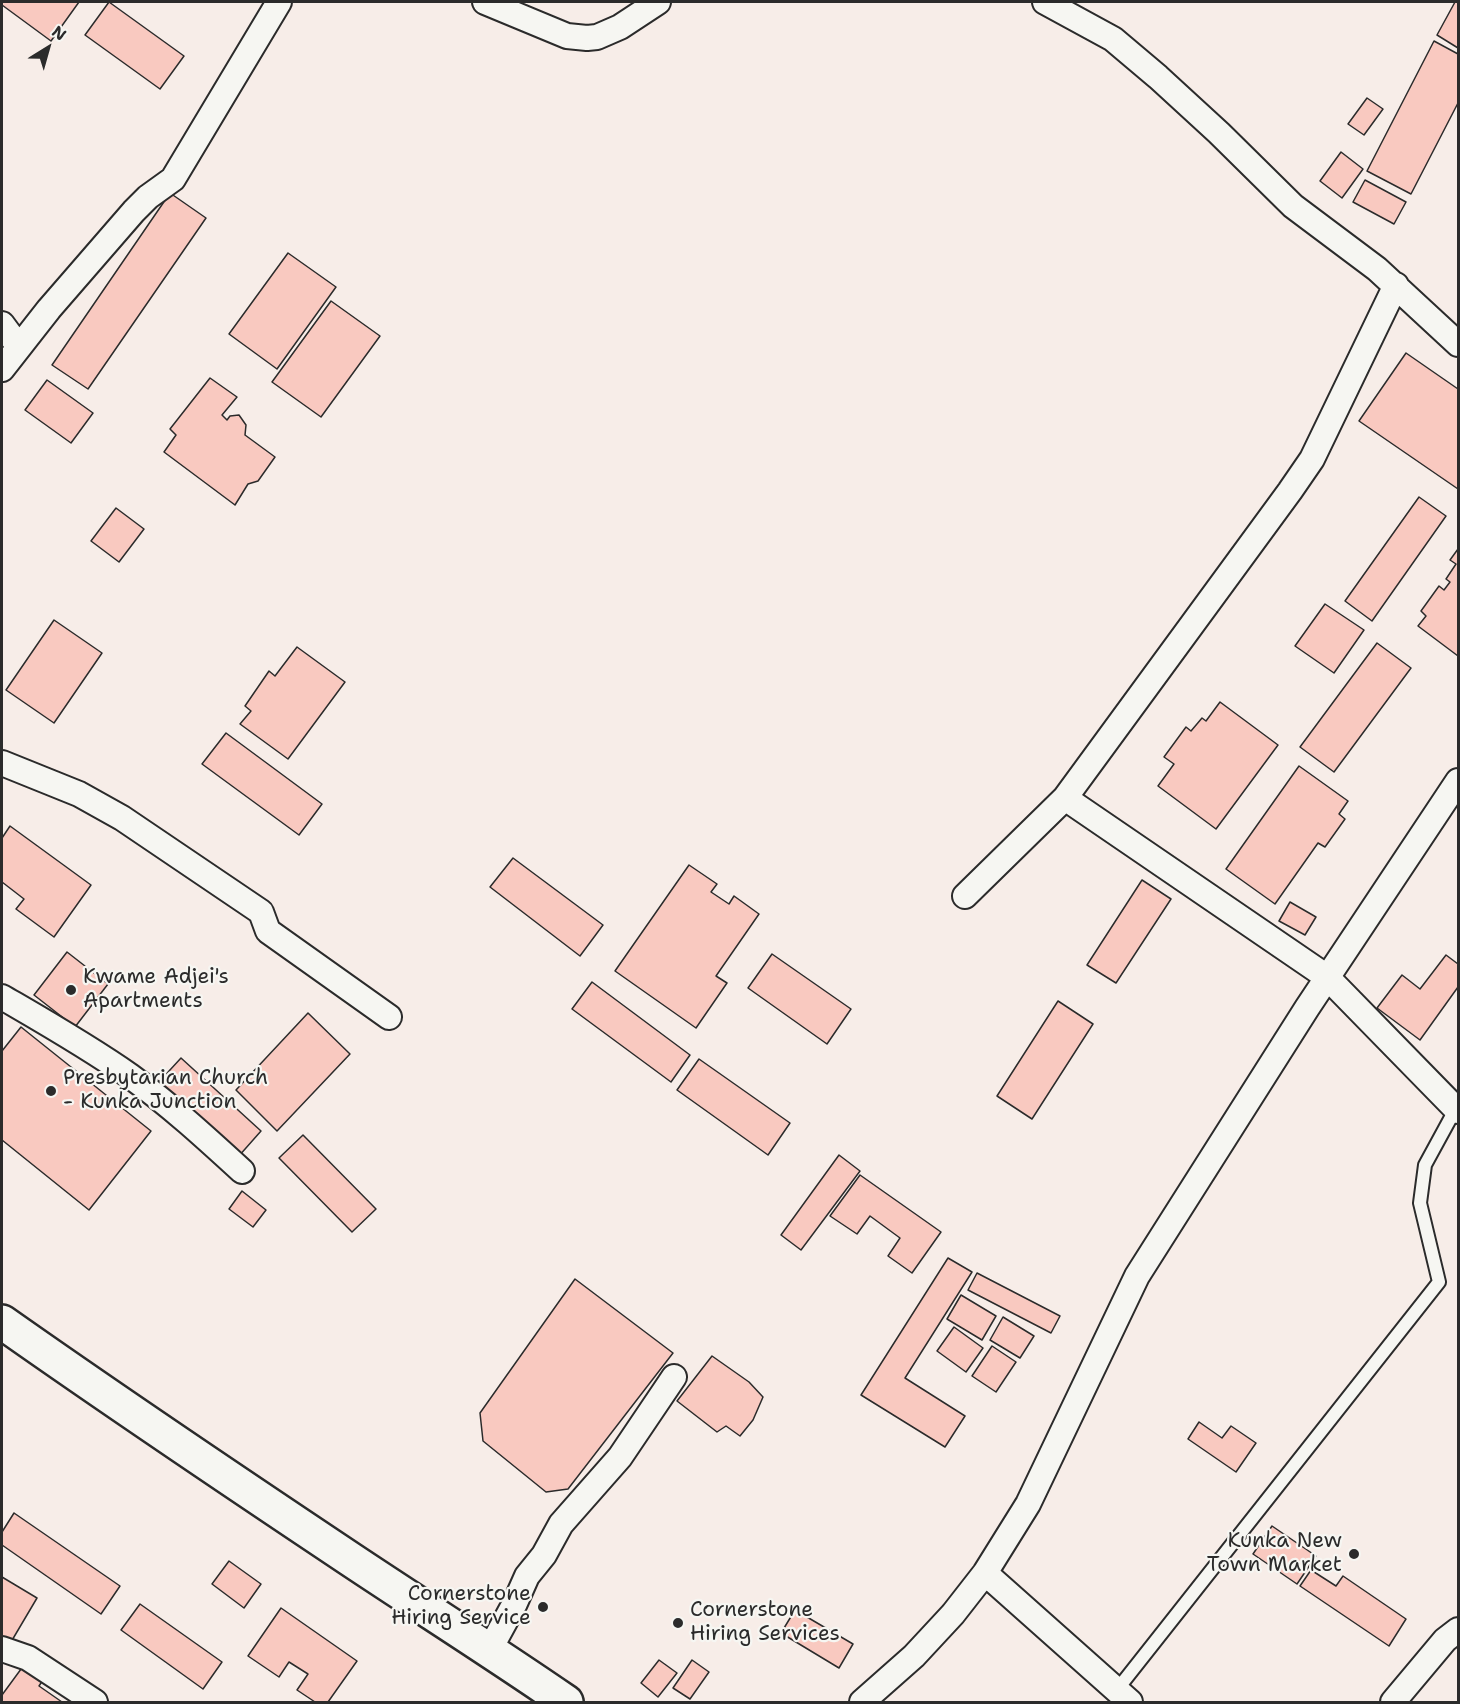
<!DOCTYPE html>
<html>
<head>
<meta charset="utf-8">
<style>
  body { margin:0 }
  #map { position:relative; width:1460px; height:1704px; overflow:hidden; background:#f7ede8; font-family:"Shantell Sans",sans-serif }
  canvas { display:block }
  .frame { position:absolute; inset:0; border:3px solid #2b2b2b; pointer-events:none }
  .north { position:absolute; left:18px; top:18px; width:60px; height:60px; -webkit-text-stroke:4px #f6f6f2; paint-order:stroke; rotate:37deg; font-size:16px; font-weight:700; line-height:24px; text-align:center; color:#2b2b2b }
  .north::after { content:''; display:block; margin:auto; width:21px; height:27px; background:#2b2b2b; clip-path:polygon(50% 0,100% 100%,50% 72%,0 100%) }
</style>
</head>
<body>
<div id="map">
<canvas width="1460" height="1704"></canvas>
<div class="frame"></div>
<div class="north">N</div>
</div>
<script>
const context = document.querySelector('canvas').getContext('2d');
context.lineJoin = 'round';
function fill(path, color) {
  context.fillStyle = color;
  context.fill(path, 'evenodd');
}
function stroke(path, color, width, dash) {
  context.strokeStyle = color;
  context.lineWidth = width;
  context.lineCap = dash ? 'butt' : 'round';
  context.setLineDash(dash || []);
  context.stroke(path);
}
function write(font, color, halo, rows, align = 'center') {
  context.font = font + ' "Shantell Sans",sans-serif';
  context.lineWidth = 4.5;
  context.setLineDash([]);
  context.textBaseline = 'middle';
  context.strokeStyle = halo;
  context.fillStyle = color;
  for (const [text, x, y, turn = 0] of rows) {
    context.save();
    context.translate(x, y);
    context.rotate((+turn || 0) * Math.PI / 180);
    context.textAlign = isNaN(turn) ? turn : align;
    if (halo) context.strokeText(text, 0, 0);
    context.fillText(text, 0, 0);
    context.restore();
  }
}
const building = new Path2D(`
  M2 2H79L51 41 2 5Z
  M109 2 184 56 160 89 85 35Z
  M1455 2H1458V48L1437 35Z
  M1434 41 1458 54V103L1411 194 1367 171Z
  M1367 98 1383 109 1364 135 1348 124Z
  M1341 152 1363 169 1342 198 1320 181Z
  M1365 180 1406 202 1394 224 1353 202Z
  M170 193 206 218 88 389 52 365Z
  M288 253 336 287 277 369 229 334Z
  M331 301 380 336 321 417 272 382Z
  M1406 353 1458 389V489L1359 421Z
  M210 378 237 397 222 415 227 420 230 416 239 415 246 425 245 435 275 457 258 481 248 484 235 505 164 452 176 435 170 429Z
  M47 380 93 413 71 443 25 410Z
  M1419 497 1446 516 1372 621 1345 601Z
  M116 508 144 529 119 562 91 541Z
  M1458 549V656L1418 626 1426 616 1421 611 1439 586 1444 590 1450 582 1446 579 1456 564 1450 560Z
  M1325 604 1364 630 1334 673 1295 646Z
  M54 620 102 653 54 723 6 690Z
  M1377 643 1411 668 1334 772 1300 747Z
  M297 647 345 682 288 759 240 724 251 711 245 706 269 671 275 676Z
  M1220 702 1278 745 1216 829 1158 786 1174 764 1164 757 1186 727 1191 731 1202 718 1206 721Z
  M226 733 322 804 299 835 202 764Z
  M1299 766 1348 801 1339 814 1345 819 1325 847 1318 843 1275 904 1226 869Z
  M10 826 91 885 54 937 16 909 24 899 2 882V838Z
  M513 858 603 925 580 956 490 887Z
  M689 865 717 884 711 892 729 904 734 896 759 914 716 976 727 983 696 1028 615 971Z
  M1142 880 1171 899 1116 983 1087 965Z
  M1290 902 1316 917 1305 935 1279 921Z
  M67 952 108 984 75 1027 34 995Z
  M772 954 851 1009 827 1044 748 988Z
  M1446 955 1458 964V987L1420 1040 1377 1008 1402 975 1420 989Z
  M592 982 690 1055 671 1082 572 1009Z
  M1058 1001 1093 1024 1032 1119 997 1096Z
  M308 1013 350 1054 277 1131 236 1090Z
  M21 1027 151 1131 89 1210 2 1140V1051Z
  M181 1058 261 1131 238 1157 158 1083Z
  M699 1059 790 1123 768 1155 677 1090Z
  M303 1135 376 1209 352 1232 279 1158Z
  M839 1155 860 1171 801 1250 781 1235Z
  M860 1175 941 1232 912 1273 888 1256 900 1238 870 1216 857 1234 830 1216Z
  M242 1191 266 1210 253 1227 229 1209Z
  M948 1258 972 1272 905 1378 965 1416 945 1447 861 1395Z
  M977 1273 1060 1316 1051 1333 968 1290Z
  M575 1279 673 1353 568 1489 546 1492 483 1441 480 1413Z
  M961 1295 996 1316 982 1340 947 1319Z
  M1003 1317 1034 1336 1020 1358 990 1340Z
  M954 1327 983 1348 966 1372 937 1351Z
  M992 1346 1016 1362 996 1392 972 1376Z
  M712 1356 749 1382 763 1397 753 1420 740 1436 726 1426 717 1432 677 1401Z
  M1199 1422 1222 1438 1231 1426 1256 1443 1236 1472 1188 1439Z
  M14 1513 120 1586 101 1614 2 1545V1532Z
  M1272 1526 1316 1556 1297 1584 1253 1554Z
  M229 1561 261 1584 244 1608 212 1584Z
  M1311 1570 1336 1586 1343 1576 1406 1619 1389 1646 1300 1586Z
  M2 1577 37 1598 11 1642 2 1636Z
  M140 1604 222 1662 203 1689 121 1630Z
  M281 1608 357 1661 328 1702H315L297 1690 308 1674 289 1662 279 1677 248 1656Z
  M795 1610 853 1644 839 1668 781 1633Z
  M659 1660 677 1673 658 1697 641 1683Z
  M692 1660 709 1672 690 1699 673 1688Z
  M24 1665 43 1680 39 1686 62 1702H2V1695Z`);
fill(building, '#f9c9c0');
stroke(building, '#2b2b2b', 1.5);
const lane = new Path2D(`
  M1116 1691 1439 1282 1420 1203 1425 1165 1456 1108`);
const street = new Path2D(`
  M485 2 567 36 587 38 597 37 620 27 658 2
  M1045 2 1113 39 1158 77 1219 133 1293 206 1377 269 1458 344
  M2 324 19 347
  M2 369 49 309 134 211 148 197 173 179 279 2
  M2 763 79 794 122 818 261 912 268 931 389 1017
  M1065 798 1327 977 1458 1111
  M965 896 1065 798 1290 491 1312 459 1396 285
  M2 997C45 1022 89 1047 130 1076 170 1105 206 1138 242 1171
  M985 1573 1130 1702
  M2 1649 28 1658 95 1702
  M490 1649 515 1603 527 1576 544 1555 561 1524 620 1457 674 1377
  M862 1702 914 1656 953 1614 985 1573 1028 1504 1137 1276 1307 1008 1458 781
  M1393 1702 1445 1640 1458 1630`);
const secondary = new Path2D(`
  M2 1322C117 1403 233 1481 350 1559 422 1607 495 1653 566 1702`);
stroke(lane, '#2b2b2b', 16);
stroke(street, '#2b2b2b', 28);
stroke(secondary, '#2b2b2b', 38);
stroke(lane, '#f6f6f2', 12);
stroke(street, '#f6f6f2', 24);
stroke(secondary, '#f6f6f2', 33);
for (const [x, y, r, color] of [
  [71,990,6,"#2b2b2b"],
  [51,1091,6,"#2b2b2b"],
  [1354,1554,6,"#2b2b2b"],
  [543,1607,6,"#2b2b2b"],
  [678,1623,6,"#2b2b2b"]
]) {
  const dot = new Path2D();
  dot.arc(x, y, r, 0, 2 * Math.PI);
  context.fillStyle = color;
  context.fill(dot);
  stroke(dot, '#f6f6f2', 2);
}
write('21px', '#2b2b2b', '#f6f6f2', [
  ["Kwame Adjei's",83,978],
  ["Apartments",83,1002],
  ["Presbytarian Church",63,1079],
  ["- Kunka Junction",63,1103],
  ["Kunka New",1342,1542,"right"],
  ["Town Market",1342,1566,"right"],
  ["Cornerstone",531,1595,"right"],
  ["Hiring Service",531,1619,"right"],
  ["Cornerstone",690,1611],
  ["Hiring Services",690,1635]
], 'left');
</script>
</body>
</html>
